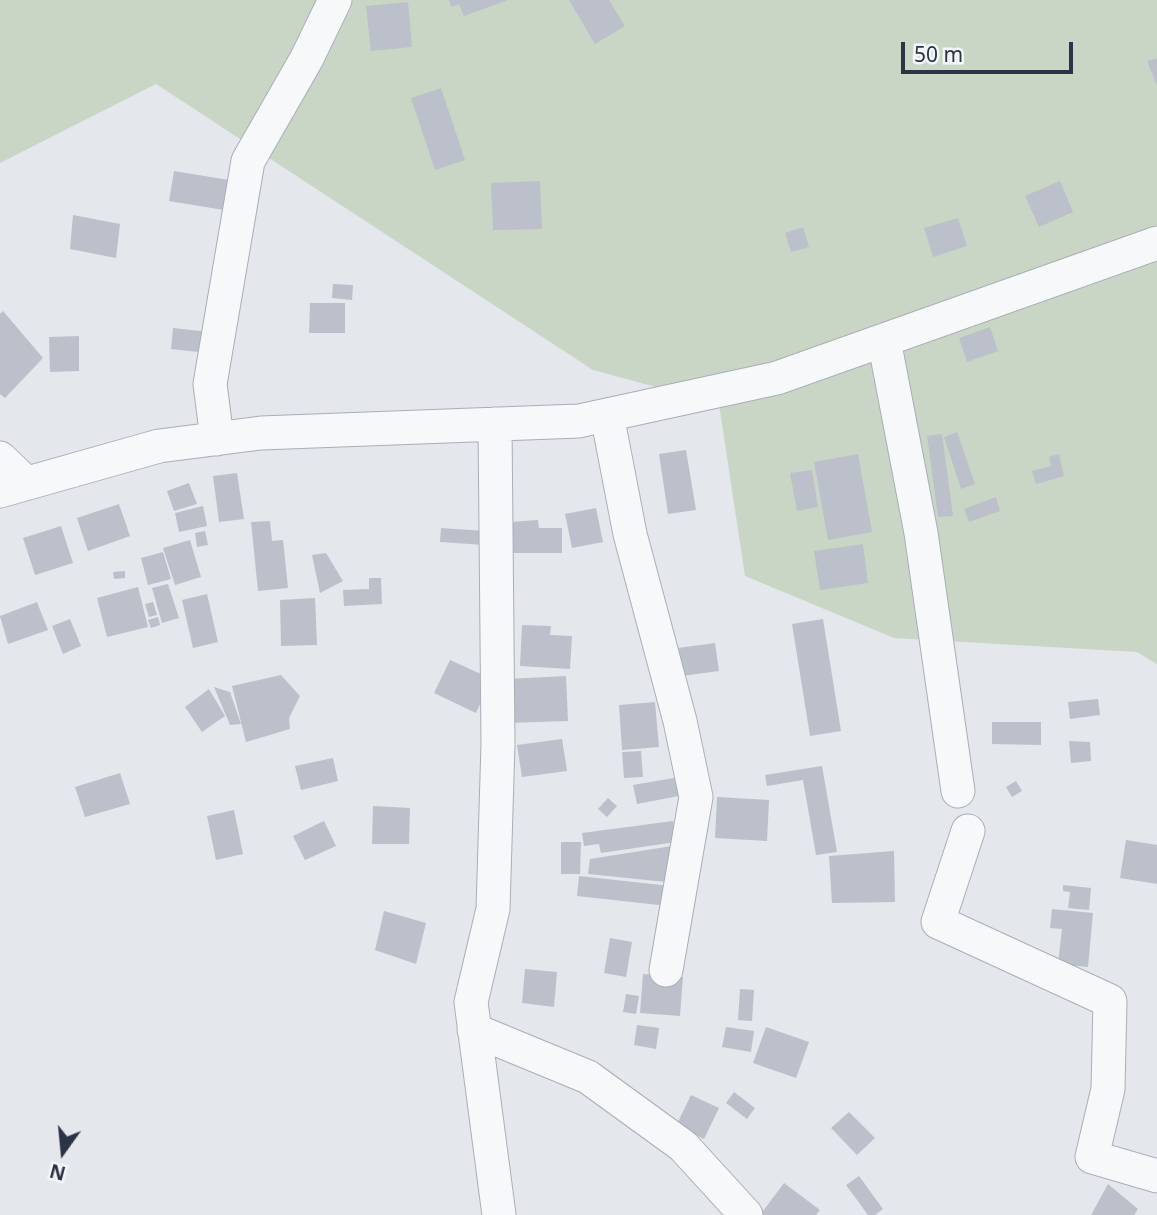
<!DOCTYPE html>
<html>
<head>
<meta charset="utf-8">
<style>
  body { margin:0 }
  #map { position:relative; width:1157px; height:1215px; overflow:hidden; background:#e4e7ec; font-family:"Noto Sans",sans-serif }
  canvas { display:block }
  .north { position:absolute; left:28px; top:1117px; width:70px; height:70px; -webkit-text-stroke:5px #f4f6f9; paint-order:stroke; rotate:195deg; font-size:19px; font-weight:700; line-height:28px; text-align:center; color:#2b3445 }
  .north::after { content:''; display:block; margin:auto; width:24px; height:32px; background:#2b3445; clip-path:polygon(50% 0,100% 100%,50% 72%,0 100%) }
  .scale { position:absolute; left:901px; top:42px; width:172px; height:32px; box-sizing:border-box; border:4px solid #2b3445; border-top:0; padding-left:9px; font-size:21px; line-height:24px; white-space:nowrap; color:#2b3445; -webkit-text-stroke:5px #f4f6f9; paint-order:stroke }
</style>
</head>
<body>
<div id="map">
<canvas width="1157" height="1215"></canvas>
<div class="north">N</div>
<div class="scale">50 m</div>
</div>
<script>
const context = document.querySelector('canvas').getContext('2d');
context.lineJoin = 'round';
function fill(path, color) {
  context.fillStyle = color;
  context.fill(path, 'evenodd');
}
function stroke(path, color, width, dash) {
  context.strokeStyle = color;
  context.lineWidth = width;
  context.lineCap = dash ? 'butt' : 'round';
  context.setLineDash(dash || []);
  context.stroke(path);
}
fill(new Path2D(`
  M0 0H1157V664L1137 652 894 638 745 576 719 404 593 370 156 84 0 163Z`), '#c9d6c5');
fill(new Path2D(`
  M449 0H508L464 16 459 4 451 7Z
  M569 0H609L625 26 595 44Z
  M408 2 412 47 371 51 366 6Z
  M1157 58V86L1147 61Z
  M441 88 465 160 435 170 411 98Z
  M174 171 235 181 230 211 169 201Z
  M540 181 542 229 493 230 491 183Z
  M1060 181 1073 212 1039 227 1025 196Z
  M73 215 120 224 116 258 70 249Z
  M958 218 967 246 933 257 924 228Z
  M803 227 809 247 791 252 785 233Z
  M333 284 353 285 352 300 332 298Z
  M310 303H345V333H309Z
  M3 311 43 358 5 398 0 394V314Z
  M990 327 998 351 967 362 959 338Z
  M173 328 209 332 207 353 171 349Z
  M79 336V371L50 372 49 337Z
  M957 432 975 484 961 489 944 437Z
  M942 434 953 516 938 517 927 436Z
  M686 450 696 510 668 514 659 454Z
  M858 454 872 532 828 540 814 462Z
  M1059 454 1064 476 1036 484 1032 471 1051 466 1049 457Z
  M812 470 818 507 797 511 790 473Z
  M237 473 244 519 219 522 213 476Z
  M189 483 197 504 174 511 167 491Z
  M996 497 1000 511 969 522 964 509Z
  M119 504 130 536 88 551 77 518Z
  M203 506 207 526 179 532 175 513Z
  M596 508 603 542 572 548 565 514Z
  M538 520 539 528H562V553H512L510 522Z
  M270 521 272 541 283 540 288 588 258 591 251 522Z
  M61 526 73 563 35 575 23 538Z
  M441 528 485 531 484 545 440 542Z
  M205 531 208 545 197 547 195 533Z
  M190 540 201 577 175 585 163 548Z
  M863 544 868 583 820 590 814 551Z
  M163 552 171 579 148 585 141 558Z
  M326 553 343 581 320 593 312 555Z
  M125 571V578L114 579 113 572Z
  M369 578H381L382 604 344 606 343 590 369 589Z
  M168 584 179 618 162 623 152 588Z
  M138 587 148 627 107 637 97 598Z
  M207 594 218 642 193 648 182 600Z
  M315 598 317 645 281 646 280 600Z
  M37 602 48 630 8 644 0 616Z
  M153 602 157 615 149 617 145 604Z
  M158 617 160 625 151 628 148 620Z
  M70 619 81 646 63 654 52 626Z
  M823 619 841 731 810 736 792 624Z
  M522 625 551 626 550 635 572 636 570 669 520 666Z
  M715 643 719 671 682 676 678 648Z
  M450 660 492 679 476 713 434 693Z
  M281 675 300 696 289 718 290 729 246 742 232 686Z
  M566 676 568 721 509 723 507 679Z
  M214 687 230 692 241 724 230 725Z
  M209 689 225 716 202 732 185 707Z
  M1098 699 1100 715 1070 719 1068 702Z
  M655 702 659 747 622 750 619 705Z
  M992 722H1041V745L992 744Z
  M562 739 567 771 522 777 517 745Z
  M1069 741 1090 742 1091 761 1071 763Z
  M641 751 643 777 624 778 622 752Z
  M333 758 338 781 301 790 295 766Z
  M822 766 837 852 816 855 803 780 767 786 765 775Z
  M120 773 130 804 85 817 75 787Z
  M680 777 684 795 637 804 633 785Z
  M1016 781 1022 791 1012 797 1006 787Z
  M717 797 769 800 767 841 715 838Z
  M608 798 617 806 607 817 598 809Z
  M373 806 410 808 409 844H372Z
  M234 810 243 854 216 860 207 816Z
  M324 821 336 846 305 860 293 836Z
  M673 821 676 842 601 853 599 844 584 846 582 833Z
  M1126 840 1157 845V884L1120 878Z
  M561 842H581L580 874H561Z
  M678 845 676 883 588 874 590 859Z
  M894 851 895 902 832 903 829 856Z
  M579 876 670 886 668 906 577 896Z
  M1063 885 1091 888 1089 910 1068 908 1070 892 1063 891Z
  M1052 909 1093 913 1088 967 1058 964 1062 929 1050 928Z
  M384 911 426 923 416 964 375 950Z
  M610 938 632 942 626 977 604 973Z
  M525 969 557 972 554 1007 522 1003Z
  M643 974 683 977 680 1016 640 1013Z
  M740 989 754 990 752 1021 738 1020Z
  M626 994 639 996 636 1014 623 1012Z
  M637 1025 659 1028 656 1049 634 1045Z
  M726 1027 754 1031 751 1052 722 1047Z
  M766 1027 809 1042 796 1078 753 1063Z
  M734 1092 755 1108 747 1119 726 1103Z
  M691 1095 719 1108 704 1139 676 1126Z
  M849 1112 875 1138 857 1155 831 1128Z
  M859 1176 883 1209 875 1215H868L846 1185Z
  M784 1183 820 1210 816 1215H760Z
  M1108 1184 1138 1209 1134 1215H1091Z`), '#bbc0ca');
const minor = new Path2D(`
  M884 340 921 533 958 791
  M607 415 630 534 680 721 696 797 666 970
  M495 424 498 744 493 909 471 1002 499 1215
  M217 439 210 384 248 161 307 58 335 0
  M0 458 25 482
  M0 491 159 446 261 433 579 421 777 378 1157 243
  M968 831 938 922 1110 1001 1108 1089 1092 1157 1157 1176
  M474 1030 588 1077 683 1146 746 1215`);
stroke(minor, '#a9aeb7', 35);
stroke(minor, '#f7f8fa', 33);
</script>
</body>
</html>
